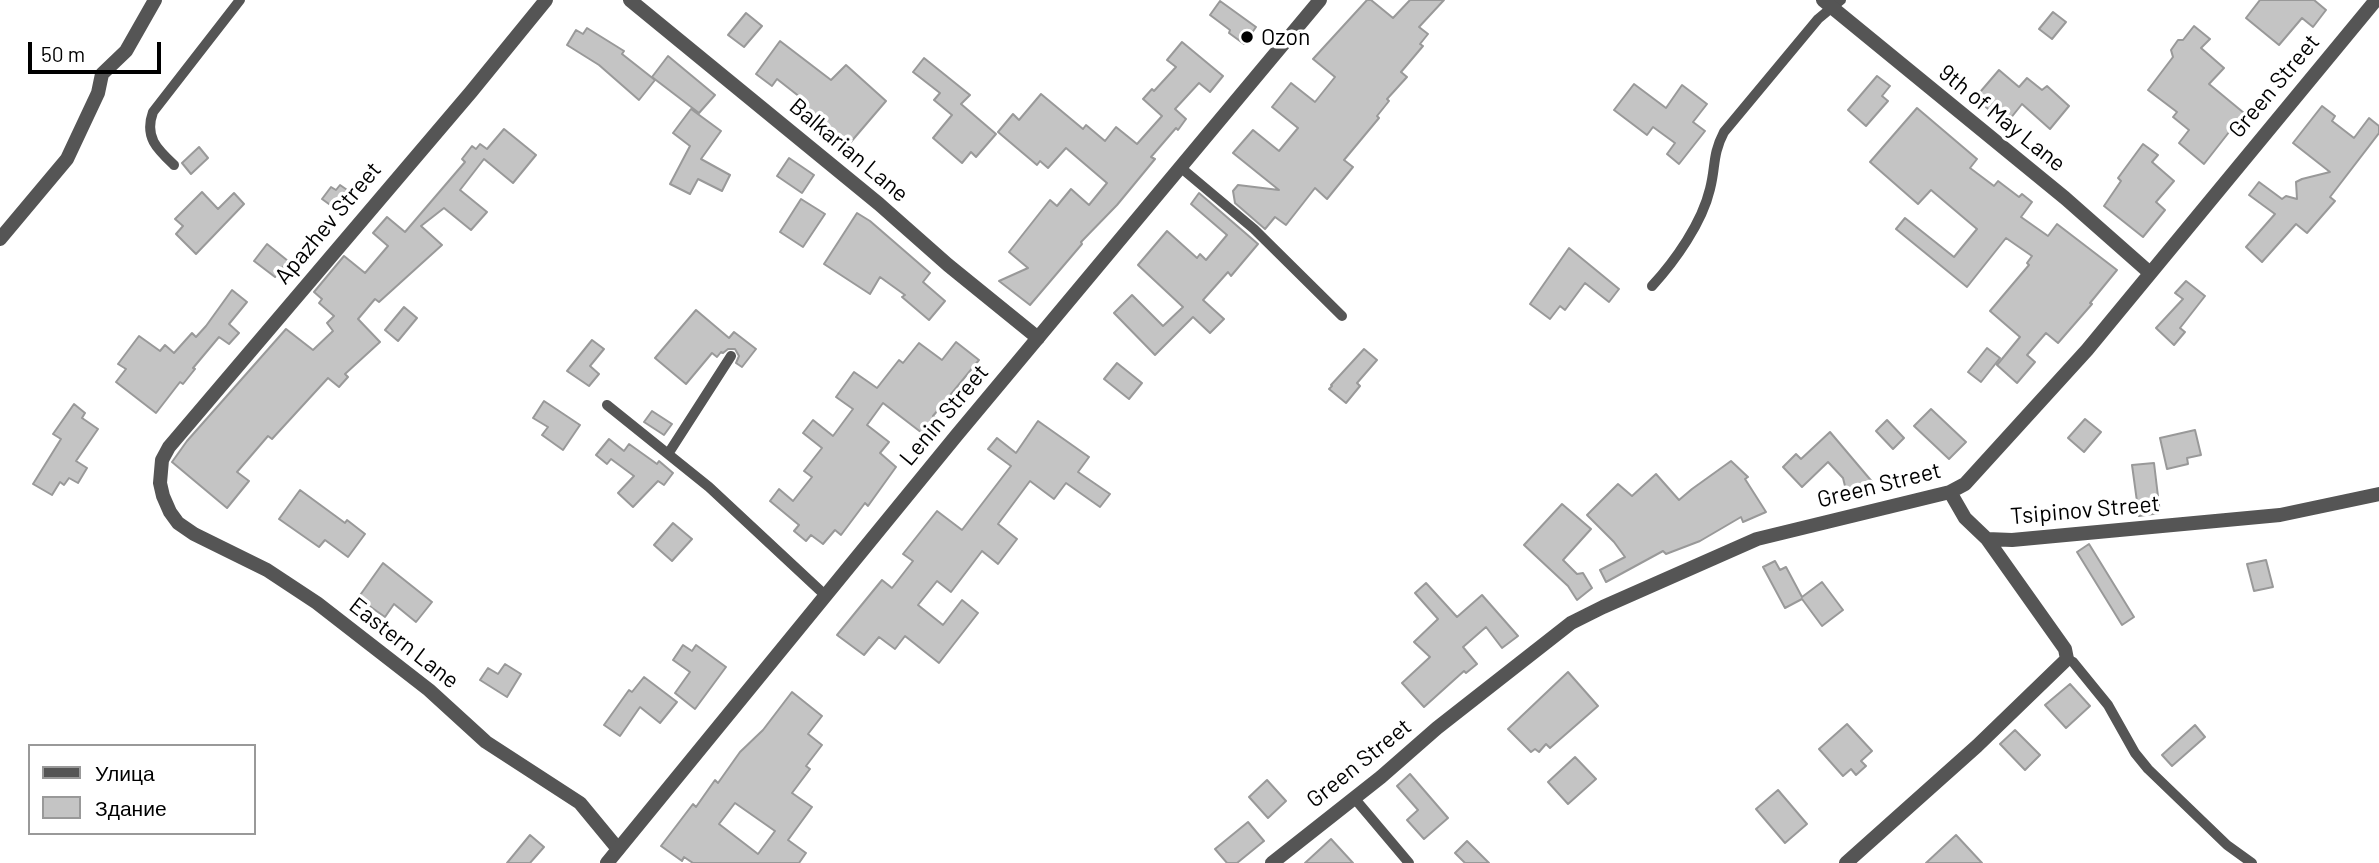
<!DOCTYPE html>
<html>
<head>
<meta charset="utf-8">
<style>
  body { margin:0 }
  #map { position:relative; width:2379px; height:863px; overflow:hidden; background:#fff; font-family:Barlow,sans-serif }
  canvas { display:block }
  .legend { position:absolute; left:28px; top:744px; width:228px; height:91px; box-sizing:border-box; background:#fff; border:2px solid #999; margin:0; padding:9px 12px; list-style:none; font-size:21px; color:#000 }
  .legend li { display:flex; align-items:center; gap:14px; height:35px }
  .legend b { width:35px; border:2px solid #999 }
  .scale { position:absolute; left:28px; top:42px; width:133px; height:32px; box-sizing:border-box; border:4px solid #000; border-top:0; padding-left:9px; font-size:21px; line-height:24px; white-space:nowrap; color:#000; -webkit-text-stroke:5px #fff; paint-order:stroke }
</style>
</head>
<body>
<div id="map">
<canvas width="2379" height="863"></canvas>
<ul class="legend">
<li><b style="height:9px;background:#555"></b>Улица</li>
<li><b style="height:19px;background:#c4c4c4"></b>Здание</li>
</ul>
<div class="scale">50 m</div>
</div>
<script>
const context = document.querySelector('canvas').getContext('2d');
context.lineJoin = 'round';
function fill(path, color) {
  context.fillStyle = color;
  context.fill(path, 'evenodd');
}
function stroke(path, color, width, dash) {
  context.strokeStyle = color;
  context.lineWidth = width;
  context.lineCap = dash ? 'butt' : 'round';
  context.setLineDash(dash || []);
  context.stroke(path);
}
function write(font, color, halo, rows, align = 'center') {
  context.font = font + ' Barlow,sans-serif';
  context.lineWidth = 7;
  context.setLineDash([]);
  context.textBaseline = 'middle';
  context.strokeStyle = halo;
  context.fillStyle = color;
  for (const [text, x, y, turn = 0] of rows) {
    context.save();
    context.translate(x, y);
    context.rotate((+turn || 0) * Math.PI / 180);
    context.textAlign = isNaN(turn) ? turn : align;
    if (halo) context.strokeText(text, 0, 0);
    context.fillText(text, 0, 0);
    context.restore();
  }
}
const building = new Path2D(`
  M1367 0H1371L1393 18 1410 0H1444L1419 27 1428 34 1420 44 1423 46 1401 72 1407 77 1387 99 1389 101 1377 116 1379 118 1344 160 1353 167 1327 199 1315 188 1286 225 1275 217 1265 229 1235 203 1233 191 1238 185 1279 190 1233 153 1253 130 1279 151 1298 128 1272 107 1291 83 1315 102 1335 77 1313 59Z
  M2260 0H2314L2326 10 2313 27 2302 18 2279 45 2246 18Z
  M1220 1 1256 27 1244 44 1229 33 1230 30 1210 15Z
  M2053 12 2066 22 2052 39 2039 29Z
  M746 13 762 26 744 47 728 35Z
  M2194 26 2210 39 2201 48 2224 68 2209 84 2244 113 2204 164 2179 143 2189 130 2173 117 2177 112 2148 90 2173 57 2171 50 2178 40H2183Z
  M587 28 624 51 622 54 655 80 639 100 599 65 567 45 576 30 583 34Z
  M780 41 831 80 846 65 886 101 844 150 798 109 805 101 777 79 772 86 756 74Z
  M1182 42 1223 76 1210 92 1199 83 1175 109 1186 119 1178 130 1176 128 1151 157 1155 159 1117 205 1081 242 1082 244 1030 305 999 281 1028 268 1009 252 1050 200 1057 206 1071 189 1089 205 1107 183 1066 148 1048 168 1040 161 1037 165 998 132 1013 114 1019 120 1041 94 1083 129 1086 125 1105 141 1116 127 1137 144 1162 116 1143 99 1152 89 1154 91 1176 67 1167 60Z
  M668 56 715 95 699 113 652 77Z
  M924 58 970 95 961 104 996 134 976 157 971 152 962 163 933 138 952 115 934 100 940 93 913 72Z
  M1999 70 2019 87 2027 78 2042 90 2047 86 2069 106 2050 129 2022 104 2006 124 1975 98Z
  M1877 76 1890 86 1882 96 1888 101 1866 126 1848 110Z
  M1634 84 1666 108 1682 85 1707 104 1693 122 1705 131 1679 164 1667 154 1675 143 1653 127 1647 135 1614 110Z
  M2322 106 2335 116 2332 121 2354 138 2369 118 2379 126V133L2330 197 2335 201 2307 233 2296 224 2262 262 2246 247 2275 214 2249 195 2259 182 2282 199 2286 196 2297 199 2296 182 2302 179 2330 172 2293 143Z
  M1917 108 1977 159 1970 168 1994 186 1998 181 2019 197 2022 194 2032 202 2021 217 2048 236 2057 224 2117 270 2090 303 2092 304 2058 343 2046 333 2027 355 2035 362 2017 383 1997 365 2020 337 1990 311 2029 265 2027 263 2032 256 2006 238 1967 287 1896 229 1905 218 1954 257 1977 229 1931 190 1918 204 1870 162Z
  M691 109 721 131 701 159 730 175 722 191 698 179 690 194 670 184 690 146 673 133Z
  M504 129 536 155 513 183 484 159 460 190 487 212 471 230 444 208 421 226 442 245 379 302 375 299 358 319 380 342 345 374 348 377 339 387 328 378 272 439 268 436 237 472 249 481 227 508 172 462 187 441 286 329 313 350 333 331 327 323 334 316 319 303 322 299 314 292 344 256 365 273 388 246 373 233 387 217 405 232 465 162 462 159 472 146 476 149 480 144 487 149Z
  M2143 144 2158 155 2152 162 2174 181 2156 202 2165 210 2143 237 2104 206 2121 181 2118 178Z
  M199 147 208 158 191 174 182 163Z
  M789 158 814 175 802 193 777 176Z
  M340 185 353 194 340 212 322 199 331 187 336 190Z
  M202 192 218 209 234 193 244 204 196 254 176 234 183 226 175 219Z
  M1199 193 1258 244 1231 276 1228 272 1203 300 1224 319 1210 333 1193 317 1155 355 1114 313 1132 295 1163 326 1183 307 1138 265 1167 231 1197 258 1200 254 1206 260 1227 235 1191 204Z
  M801 199 825 214 803 247 780 232Z
  M857 213 870 221 930 273 923 282 945 301 929 320 902 297 905 295 880 277 870 294 824 264Z
  M267 244 288 261 275 277 254 261Z
  M1569 248 1619 289 1609 302 1585 283 1565 310 1560 306 1550 319 1530 304Z
  M2186 281 2205 296 2180 328 2185 332 2174 345 2156 328 2183 299 2175 293Z
  M232 290 247 302 229 324 239 333 229 344 219 337 193 368 195 369 183 384 180 382 156 413 116 382 126 369 118 364 139 336 160 351 165 345 174 353 192 333 196 337 206 326Z
  M404 307 417 318 398 341 385 330Z
  M696 310 729 338 734 332 756 349 742 367 736 363 739 356 735 349H728L723 353 721 352 717 357 712 353 686 384 655 358Z
  M592 340 604 349 590 366 599 374 589 386 567 371Z
  M956 342 979 360 933 416 935 417 922 433 883 403 867 425 889 442 880 453 896 467 868 506 865 503 841 535 835 530 823 544 811 535 806 541 794 531 799 525 770 501 779 489 793 501 812 477 804 471 822 448 803 433 813 420 833 436 853 409 836 397 854 372 877 388 899 360 903 363 919 343 942 360Z
  M1987 348 2000 358 1981 382 1968 372Z
  M1364 349 1377 360 1357 383 1360 386 1346 403 1329 389 1332 386 1331 385Z
  M1117 363 1142 383 1129 399 1104 379Z
  M544 401 580 425 563 450 542 435 548 427 533 418Z
  M74 404 85 413 82 418 98 429 76 461 87 468 78 483 69 478 64 485 60 482 52 495 33 484 61 439 53 434Z
  M1931 409 1966 442 1949 459 1914 426Z
  M652 411 672 424 664 435 644 422Z
  M2085 419 2101 432 2084 452 2068 438Z
  M1887 420 1904 438 1893 449 1876 431Z
  M1038 421 1089 457 1078 472 1110 494 1100 507 1066 483 1054 499 1030 481 998 524 1017 539 998 564 982 551 951 592 937 581 918 605 943 625 962 600 978 613 939 663 905 636 895 649 879 637 864 655 837 635 882 580 892 588 913 561 903 554 937 511 962 530 1011 466 988 449 997 438 1016 453Z
  M2195 430 2201 455 2187 458 2188 464 2167 469 2160 438Z
  M1830 432 1874 484 1846 490 1843 478 1828 462 1802 487 1783 467 1796 454 1801 459Z
  M609 439 624 451 629 444 657 464 659 461 673 473 664 485 658 481 633 507 618 493 634 476 611 459 607 464 596 455Z
  M1731 461 1748 477 1745 479 1766 512 1743 522 1741 517 1700 541 1666 554 1663 551 1606 582 1600 570 1625 557 1614 542 1587 515 1618 484 1632 496 1656 474 1679 500 1692 489Z
  M2154 463 2160 513 2139 516 2132 465Z
  M300 490 345 523 347 520 365 534 348 557 325 540 319 547 279 519Z
  M1562 504 1591 529 1563 560 1577 574 1583 573 1592 588 1577 600 1568 586 1524 545Z
  M673 523 692 539 672 561 654 545Z
  M2089 544 2134 617 2122 625 2077 552Z
  M2266 560 2273 587 2254 591 2247 564Z
  M1775 561 1780 570 1786 567 1802 597 1822 582 1843 610 1822 626 1802 599 1785 608 1763 567Z
  M383 563 432 602 416 622 394 604 385 617 358 598Z
  M1426 583 1457 617 1482 595 1518 636 1502 648 1486 627 1463 647 1477 664 1466 673 1464 671 1424 707 1402 683 1430 657 1414 642 1438 619 1415 593Z
  M683 645 692 651 696 645 726 667 695 709 675 693 690 672 673 660Z
  M505 664 521 674 507 697 480 680 488 668 498 674Z
  M1568 672 1598 706 1550 748 1546 744 1539 752 1535 749 1531 752 1508 729Z
  M644 677 677 702 660 723 640 707 620 736 604 725 629 690 632 692Z
  M2070 684 2090 706 2066 728 2045 705Z
  M792 692 822 716 808 734 822 745 806 766 810 769 792 793 812 807 788 840 806 853 799 863H693L684 857 682 861 661 846 693 804 696 807 715 780 718 783 740 752 763 730ZM735 803 775 831 758 854 719 824Z
  M1847 724 1872 751 1861 761 1866 766 1856 775 1851 769 1843 776 1819 749Z
  M2195 725 2205 737 2172 766 2162 755Z
  M2015 730 2040 755 2025 770 2000 744Z
  M1575 757 1596 779 1568 804 1548 782Z
  M1410 774 1448 818 1424 839 1407 820 1418 810 1397 786Z
  M1267 780 1286 801 1268 818 1249 797Z
  M1778 790 1807 824 1785 843 1756 809Z
  M1248 822 1264 841 1237 863H1227L1215 849Z
  M530 835 544 847 530 863H507Z
  M1956 835 1982 863H1926Z
  M1331 839 1353 863H1305Z
  M1467 841 1489 863H1465L1455 853Z`);
fill(building, '#c4c4c4');
stroke(building, '#999', 2);
stroke(new Path2D(`
  M174 165C157 149 144 137 153 112L240 0
  M1180 167 1254 229 1342 316
  M1652 286C1675 261 1702 223 1710 189 1716 166 1712 155 1724 132L1818 19 1841 0
  M607 405 709 487 826 596
  M668 454 731 356
  M2067 659 2073 662 2108 705 2135 753 2148 769 2227 845 2252 863
  M1355 799 1409 863`), '#555', 10);
stroke(new Path2D(`
  M546 0 471 92 169 447 162 460 160 483 163 496 170 512 178 523 194 534 267 570 317 603 429 690 486 742 580 803 618 849
  M630 0 879 204 948 265 1038 338
  M1823 0 2065 198 2150 273
  M0 239 67 159 98 93 102 74 126 51 155 0
  M1950 492 1965 518 1987 539
  M1272 863 1381 777 1437 728 1571 623 1603 607 1757 539 1950 492 1965 484 2087 350 2376 0
  M1846 863 1977 746 2067 659 2065 649 1987 539 2012 540 2280 515 2379 494`), '#555', 14);
stroke(new Path2D(`
  M607 863 956 436 1320 0`), '#555', 14);
for (const [x, y, r, color] of [
  [1247,37,7,"#000"]
]) {
  const dot = new Path2D();
  dot.arc(x, y, r, 0, 2 * Math.PI);
  context.fillStyle = color;
  context.fill(dot);
  stroke(dot, '#fff', 2.5);
}
write('23px', '#000', '#fff', [
  ["Ozon",1261,37]
], 'left');
write('23px', '#000', '#fff', [
  ["Green Street",2274,86,-50],
  ["9th of May Lane",2002,118,39],
  ["Balkarian Lane",849,150,40],
  ["Apazhev Street",328,223,-50],
  ["Lenin Street",944,415,-50],
  ["Green Street",1879,485,-14],
  ["Tsipinov Street",2085,510,-5],
  ["Eastern Lane",404,643,38],
  ["Green Street",1359,763,-39]
]);
</script>
</body>
</html>
